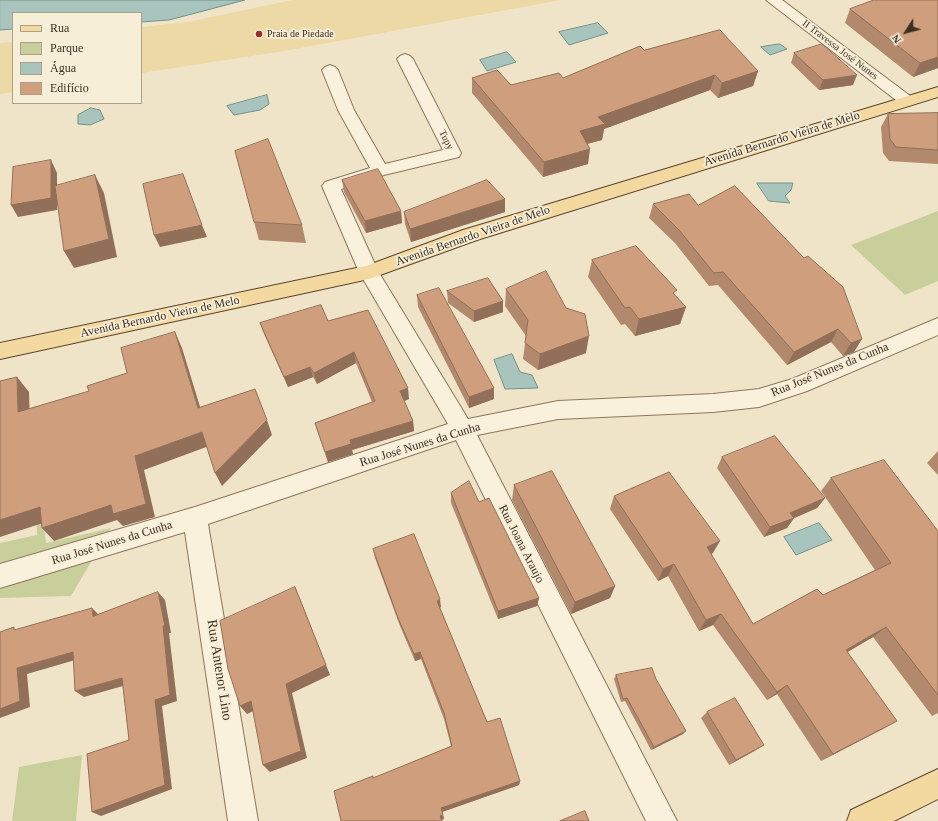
<!DOCTYPE html>
<html>
<head>
<meta charset="utf-8">
<style>
  body { margin:0 }
  #map { position:relative; width:938px; height:821px; overflow:hidden; background:#f0e4c8; font-family:Georgia,serif }
  canvas { display:block }
  .legend { position:absolute; left:12px; top:12px; width:130px; height:92px; box-sizing:border-box; background:#f7eed8; border:1px solid #ada18e; margin:0; padding:5px 7px; list-style:none; font-size:12px; color:#3d2e20 }
  .legend li { display:flex; align-items:center; gap:8px; height:20px }
  .legend b { width:20px; border:1px solid #ada18e }
  .north { position:absolute; left:886px; top:12px; width:40px; height:40px; -webkit-text-stroke:3px #f7eed8; paint-order:stroke; rotate:234deg; font-size:11px; font-weight:700; line-height:16px; text-align:center; color:#3d2e20 }
  .north::after { content:''; display:block; margin:auto; width:14px; height:18px; background:#3d2e20; clip-path:polygon(50% 0,100% 100%,50% 72%,0 100%) }
</style>
</head>
<body>
<div id="map">
<canvas width="938" height="821"></canvas>
<ul class="legend">
<li><b style="height:5px;background:#f3d9a0"></b>Rua</li>
<li><b style="height:11px;background:#c9cf9b"></b>Parque</li>
<li><b style="height:11px;background:#a9c4bc"></b>Água</li>
<li><b style="height:11px;background:#cf9f7d"></b>Edifício</li>
</ul>
<div class="north">N</div>
</div>
<script>
const context = document.querySelector('canvas').getContext('2d');
context.lineJoin = 'round';
function fill(path, color) {
  context.fillStyle = color;
  context.fill(path, 'evenodd');
}
function stroke(path, color, width, dash) {
  context.strokeStyle = color;
  context.lineWidth = width;
  context.lineCap = dash ? 'butt' : 'round';
  context.setLineDash(dash || []);
  context.stroke(path);
}
function write(font, color, halo, rows, align = 'center') {
  context.font = font + ' Georgia,serif';
  context.lineWidth = 3.5;
  context.setLineDash([]);
  context.textBaseline = 'middle';
  context.strokeStyle = halo;
  context.fillStyle = color;
  for (const [text, x, y, turn = 0] of rows) {
    context.save();
    context.translate(x, y);
    context.rotate((+turn || 0) * Math.PI / 180);
    context.textAlign = isNaN(turn) ? turn : align;
    if (halo) context.strokeText(text, 0, 0);
    context.fillText(text, 0, 0);
    context.restore();
  }
}
fill(new Path2D(`
  M938 211V281L905 295 851 245Z
  M35 448 46 543 111 528 71 596 0 598V543L37 535Z
  M82 755 76 821H12L19 767Z`), '#c9cf9b');
fill(new Path2D(`
  M292 0H561L284 51 141 73V27L188 22Z
  M13 42V92L0 94V43Z`), '#ecd9a5');
const water = new Path2D(`
  M0 0H245L169 20 141 22V13H13V29L0 30Z
  M598 23 608 33 569 45 559 32Z
  M780 44 787 49 770 55 761 47Z
  M507 52 516 62 487 71 480 60Z
  M267 95 269 104 260 110 234 115 227 106Z
  M91 108 100 110 104 119 90 125 78 124V115Z
  M757 183H793L791 190 785 196 790 203 769 201Z
  M512 354 520 372 532 375 538 388 505 389 494 360Z
  M819 523 832 540 796 555 784 537Z`);
fill(water, '#a9c4bc');
stroke(water, '#6f938a', 1);
const minor = new Path2D(`
  M766 0H782L913 98 915 101 913 104 907 106 901 104Z
  M405 54 410 56 413 59 461 153 459 157 384 175 341 189 378 271 468 419 558 401 713 394 759 389 792 379 938 318V335L807 391 759 407 713 412 558 419 477 435 677 821H646L456 440 208 524 258 821H228L185 532 0 588V564L195 507 448 424 359 272 322 186 325 182 370 168 338 110 322 70 325 67 330 65 335 67 338 70 354 110 385 164 443 150 397 59 400 56Z`);
const major = new Path2D(`
  M938 87V97L477 240 369 279 0 359V343L366 266 463 230Z
  M938 769V799L894 821H847L851 810Z`);
stroke(minor, '#8d765c', 2);
stroke(major, '#5b4430', 2);
fill(minor, '#faf1dc');
fill(major, '#f3d9a0');
fill(new Path2D(`
  M850 9 938 68 913 77 845 23Z
  M644 50 758 71 753 86 718 98 710 90 604 129 602 140 587 144 588 164 543 177 472 93V78L511 85 563 78Z
  M794 53 853 85 819 90 791 63Z
  M938 113V164L889 161 883 153 881 127 888 114Z
  M342 180 401 211 402 223 366 233 344 192Z
  M653 204 698 205 804 258 843 287 854 352 843 356 831 342 787 365 718 285 709 286 675 243 649 218Z
  M404 212H505L411 242 405 224Z
  M254 222 302 225 306 243 259 240Z
  M592 260 675 295 686 307 680 324 635 336 625 324 621 325 588 277Z
  M506 289 586 353 538 370 523 359 526 336 505 306Z
  M447 291 503 301V312L474 322 448 303Z
  M417 295 494 388V399L469 408 418 307Z
  M328 321 409 399 404 401 413 421 414 431 352 450 353 454 328 462 318 433 315 423 372 402 356 363 317 384 313 377 288 387 264 334 260 323Z
  M938 451V475L927 463Z
  M722 457 825 498 817 508 794 518 787 528 764 537 717 468Z
  M831 478 938 531V713L932 716 873 637 847 652 897 721 821 761 777 694 767 700 713 625 699 631 668 576 658 581 610 509 614 496 713 553 711 554 753 624 823 595 875 570 821 491Z
  M514 485 615 586 610 598 571 614 512 500Z
  M451 493 479 502 539 598 537 606 498 619 451 503Z
  M373 549 441 607 440 608 487 722 520 781 519 785 442 812 444 819 441 820 374 778 451 746 444 719 421 659 415 661 400 626 375 558Z
  M616 675 656 679 683 734 651 750 625 701 621 702 614 679Z
  M707 712 756 750 729 765 701 718Z`), '#b2896c');
fill(new Path2D(`
  M938 57V68L913 77 920 63Z
  M758 71 753 86 718 98 722 83Z
  M715 75 710 90 604 129 602 140 578 146 580 131 598 117Z
  M857 75 853 85 819 90 823 80Z
  M590 149 588 164 543 177 544 162Z
  M51 160 57 173V210L18 217 11 205Z
  M95 175 104 193 117 257 74 268 64 251Z
  M505 199V212L411 242 410 229Z
  M401 211 402 223 366 233 365 221Z
  M202 225 207 237 160 247 154 235Z
  M503 301V312L474 322V311Z
  M686 307 680 324 635 336 639 319Z
  M838 329 831 342 787 365 794 352Z
  M175 332 182 348 205 423 198 408Z
  M589 336 586 353 538 370 540 354Z
  M862 339 854 352 843 356 851 343Z
  M354 352 356 363 317 384 314 373Z
  M310 367 313 377 288 387 284 377Z
  M17 377 29 392 30 426 18 412Z
  M408 388 409 399 401 402 400 391Z
  M494 388V399L469 408V397Z
  M267 420 272 435 222 486 215 473Z
  M413 421 414 431 352 450 353 454 328 462 325 452 350 440Z
  M202 432 209 446 144 470 155 517 123 526 117 520 54 541 42 528 135 456Z
  M825 498 817 508 790 520 794 518 787 528 764 537 770 527 790 513Z
  M40 507 52 520 0 537V520Z
  M720 541 713 553 700 560 707 547Z
  M674 564 668 576 658 581 663 569Z
  M615 586 610 598 571 614 575 602Z
  M295 587 300 599 330 675 292 693 307 758 270 772 263 765 286 684Z
  M158 592 165 600 171 633H169L177 701 162 706 172 789 101 816 92 812 155 700 163 626Z
  M539 598 537 606 498 619V611Z
  M440 599 441 607 438 608 437 601Z
  M92 608 100 616H93Z
  M721 614 713 625 699 631 706 620Z
  M886 627 873 637 834 660 846 650Z
  M73 652 82 658 27 674 30 707 0 718V709L17 668Z
  M420 652 421 659 415 661 414 654Z
  M122 678 130 684 84 697 75 691Z
  M787 685 777 694 767 700 777 692Z
  M251 701 258 709 247 714 240 706Z
  M897 721 883 729 821 761 833 754Z
  M686 731 683 734 651 750 654 747Z
  M764 745 756 750 729 765 736 760Z
  M520 781 519 785 442 812 441 808Z
  M443 815 444 819 441 820 440 816Z`), '#916f58');
const building = new Path2D(`
  M874 0H938V57L920 63 850 9Z
  M720 30 758 71 722 83 715 75 598 117 605 124 580 131 590 149 544 162 472 78 497 70 511 85 559 73 563 78 640 46 644 50Z
  M822 44 857 75 823 80 794 53Z
  M938 113V150L896 147 890 139 888 114Z
  M268 139 302 225 254 222 235 151Z
  M51 160V198L11 205 13 167Z
  M378 169 401 211 365 221 342 180Z
  M183 174 202 225 154 235 143 184Z
  M95 175 109 239 64 251 55 186Z
  M487 180 505 199 410 229 404 212Z
  M735 186 804 258 808 256 843 287 862 339 851 343 838 329 794 352 723 272 714 273 679 230 653 204 689 194 698 205Z
  M636 246 677 290 673 293 686 307 639 319 630 307 625 308 592 260Z
  M546 271 566 308 585 314 589 336 540 354 525 343 528 320 506 289Z
  M488 278 503 301 474 311 447 291Z
  M439 288 494 388 469 397 417 295Z
  M321 305 328 321 368 310 408 388 400 391 413 421 350 440 351 444 325 452 315 423 375 401 354 352 314 373 310 367 284 377 260 323Z
  M175 332 198 408 255 389 267 420 215 473 202 432 135 456 146 504 113 514 111 505 42 528 40 507 0 520V381L17 377 18 412 89 391 87 386 127 373 121 348Z
  M775 436 825 498 790 513 794 518 770 527 722 457Z
  M884 460 938 531V695L886 627 846 650 897 721 833 754 787 685 777 692 721 614 706 620 674 564 663 569 614 496 669 472 720 541 707 547 753 624 817 589 823 595 891 563 831 478Z
  M552 471 615 586 575 602 514 485Z
  M469 481 479 502 489 498 539 598 498 611 451 493Z
  M414 534 440 599 437 601 487 722 500 718 520 781 441 808 443 815 440 816 442 821H341L334 791 373 776V778L452 746 444 713 420 652 414 654 398 618 373 549Z
  M295 587 326 665 286 684 301 751 263 765 251 701 240 706 228 669 220 621Z
  M158 592 165 626H163L170 695 155 700 165 785 92 812 87 754 129 740 122 678 75 691 73 652 17 668 20 701 0 709V632L14 627V630L92 608 93 616Z
  M652 668 656 679 686 731 654 747 627 698 623 699 616 675Z
  M735 698 764 745 736 760 707 712Z
  M585 811 589 821H560Z`);
fill(building, '#cf9f7d');
stroke(building, '#916f58', 1);
for (const [x, y, r, color] of [
  [259,34,4,"#9e2a2b"]
]) {
  const dot = new Path2D();
  dot.arc(x, y, r, 0, 2 * Math.PI);
  context.fillStyle = color;
  context.fill(dot);
  stroke(dot, '#f7eed8', 1.5);
}
write('10px', '#3d2e20', '#f7eed8', [
  ["Praia de Piedade",267,34]
], 'left');
write('10px', '#3d2e20', '#f7eed8', [
  ["II Travessa José Nunes",840,50,37],
  ["Tupy",446,140,63]
]);
write('12px', '#3d2e20', '#f7eed8', [
  ["Avenida Bernardo Vieira de Melo",782,139,-17],
  ["Avenida Bernardo Vieira de Melo",473,236,-19],
  ["Avenida Bernardo Vieira de Melo",160,317,-12],
  ["Rua José Nunes da Cunha",830,370,-22],
  ["Rua José Nunes da Cunha",420,445,-17],
  ["Rua José Nunes da Cunha",112,543,-17],
  ["Rua Joana Araujo",521,544,63]
]);
write('14px', '#3d2e20', '#f7eed8', [
  ["Rua Antenor Lino",219,670,81]
]);
</script>
</body>
</html>
